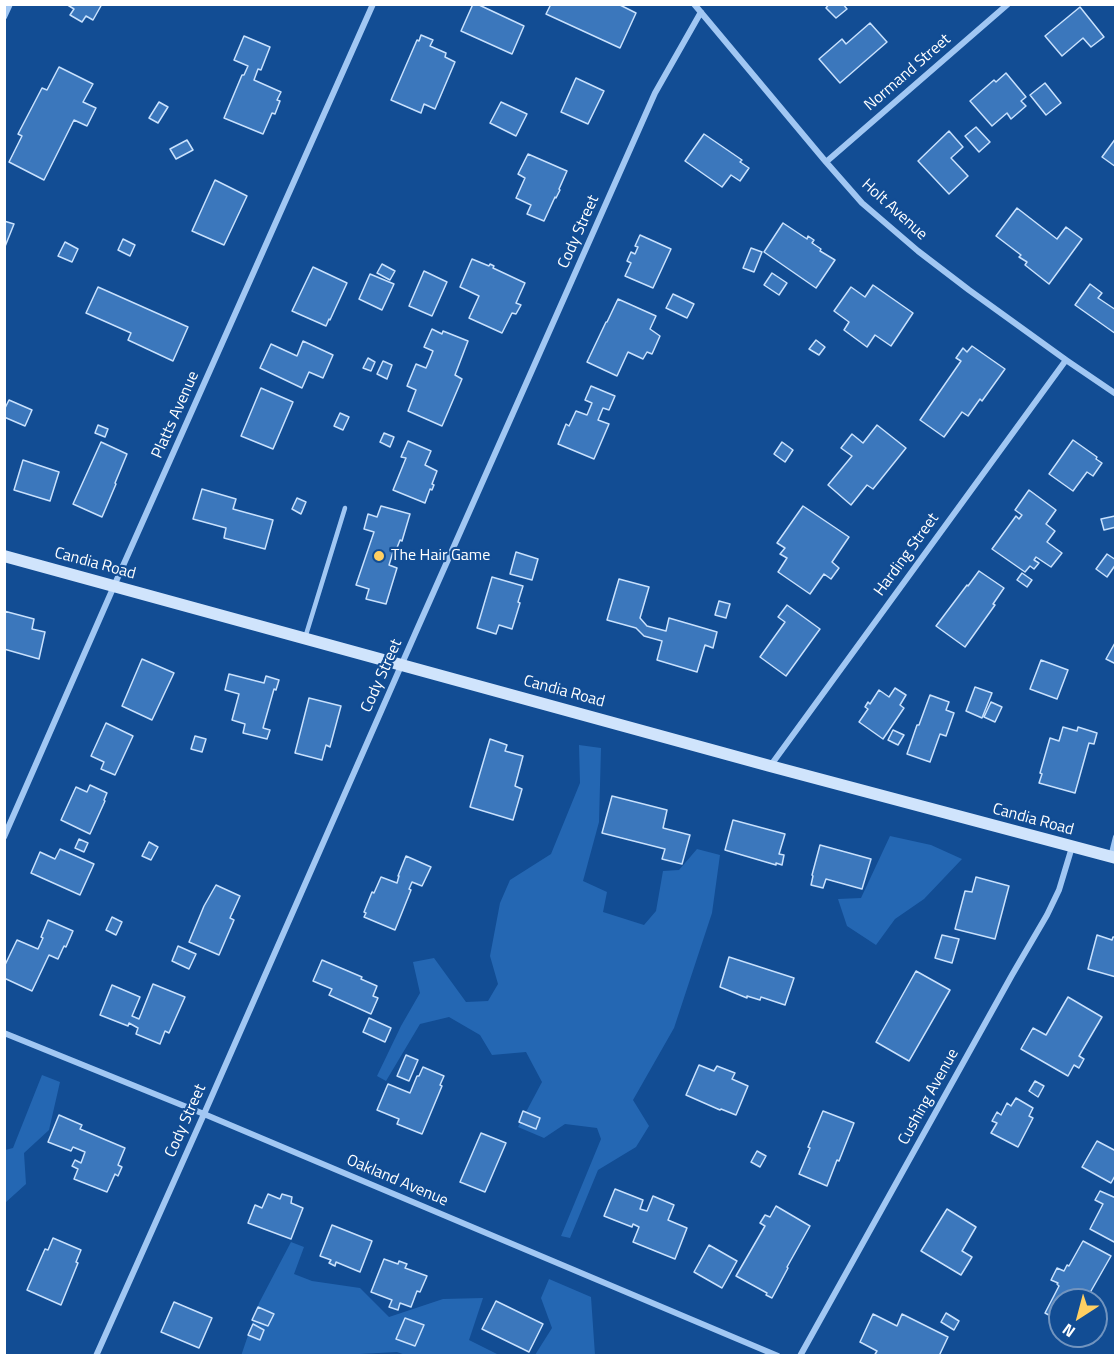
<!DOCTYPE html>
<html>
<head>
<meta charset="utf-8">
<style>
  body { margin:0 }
  #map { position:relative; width:1120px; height:1360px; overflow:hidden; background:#124d94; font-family:"Titillium Web",sans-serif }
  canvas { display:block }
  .frame { position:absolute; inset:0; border:6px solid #fff; pointer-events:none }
  .north { position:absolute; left:1048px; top:1288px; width:60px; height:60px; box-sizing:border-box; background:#124d94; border:2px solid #7194bf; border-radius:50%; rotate:216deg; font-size:16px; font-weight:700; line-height:24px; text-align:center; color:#fff }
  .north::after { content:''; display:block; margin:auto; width:21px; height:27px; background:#ffcf62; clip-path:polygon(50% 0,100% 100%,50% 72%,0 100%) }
</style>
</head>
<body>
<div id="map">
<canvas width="1120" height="1360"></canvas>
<div class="frame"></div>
<div class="north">N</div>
</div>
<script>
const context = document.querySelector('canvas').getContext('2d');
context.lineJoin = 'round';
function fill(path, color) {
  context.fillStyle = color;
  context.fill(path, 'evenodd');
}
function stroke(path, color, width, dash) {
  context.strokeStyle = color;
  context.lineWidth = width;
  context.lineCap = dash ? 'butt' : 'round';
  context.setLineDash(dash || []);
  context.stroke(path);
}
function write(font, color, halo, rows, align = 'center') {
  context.font = font + ' "Titillium Web",sans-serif';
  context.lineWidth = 4.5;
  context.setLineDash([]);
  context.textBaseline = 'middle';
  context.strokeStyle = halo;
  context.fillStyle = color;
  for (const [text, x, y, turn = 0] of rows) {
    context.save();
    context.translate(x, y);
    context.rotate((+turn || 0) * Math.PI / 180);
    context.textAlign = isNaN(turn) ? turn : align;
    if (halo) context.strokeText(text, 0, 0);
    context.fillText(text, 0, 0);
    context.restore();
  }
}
fill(new Path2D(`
  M579 745 601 748 599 822 583 881 607 892 603 912 644 925 656 911 663 871 679 870 697 849 720 855 712 913 674 1028 633 1100 649 1126 636 1147 598 1170 570 1238 561 1236 601 1139 597 1128 565 1124 544 1138 518 1127 542 1082 526 1052 492 1055 480 1035 449 1017 420 1024 386 1081 377 1076 401 1026 420 993 413 962 434 958 466 1002 488 1001 498 984 490 956 500 903 510 880 551 854 580 783Z
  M890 836 931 845 962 859 924 899 895 919 876 945 847 926 838 899 861 898Z
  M42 1075 60 1082 49 1130 24 1153 26 1184 5 1203V1150L13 1148Z
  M291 1242 304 1247 294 1274 312 1281 360 1288 389 1317 443 1299 483 1298 469 1340 499 1355 408 1356 397 1352 360 1354 359 1356H241L259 1303Z
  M549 1279 591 1297 595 1355H535L552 1328 541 1298Z`), '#2467b3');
const building = new Path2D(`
  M66 4H102L93 20 86 16 82 22 70 15 74 9Z
  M473 4H477L524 26 512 54 461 31Z
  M551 4H618L636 13 620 48 546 14Z
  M829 4H843L847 9 836 18 826 8Z
  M1080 7 1104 37 1091 47 1083 38 1062 56 1045 36Z
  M870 23 887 42 840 83 819 59 842 39 846 44Z
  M421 35 433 40 430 46 446 53 445 57 455 62 435 109 424 104 421 113 391 100 417 40 419 41Z
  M244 36 270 47 261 70 258 69 254 80 281 92 277 100 280 101 275 114 272 113 263 134 224 118 242 75H244L248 66 234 60Z
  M59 67 93 84 83 102 96 108 87 126 74 120 44 180 9 162 22 136 18 134 42 88 47 90Z
  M1006 73 1026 97 1021 101 1026 106 1011 119 1007 113 992 126 970 101 994 80 996 82Z
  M576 78 604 91 588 124 561 112Z
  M1045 83 1061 103 1046 115 1030 95Z
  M159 102 168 107 158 123 149 118Z
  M501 102 527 114 516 136 490 123Z
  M976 127 990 142 979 152 965 136Z
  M949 131 963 147 951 158 968 176 949 194 918 161Z
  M704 134 742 160 740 162 749 168 740 181 731 175 722 187 685 161Z
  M1116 138V167L1102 157Z
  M187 140 193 150 176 159 170 149Z
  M528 154 567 171 559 189 560 190 556 198 555 197 544 221 527 214 531 205 516 198 525 178 518 174Z
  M215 180 247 196 224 245 192 231Z
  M1017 208 1057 239 1066 227 1082 239 1049 284 1025 265 1027 262 1019 257 1021 255 996 236Z
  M4 221 14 224 4 249Z
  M783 223 807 239 808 236 814 240 812 243 821 249 820 251 835 260 816 288 764 252Z
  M640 235 671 249 653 288 625 276 631 263 627 261 631 252 635 254 638 247 635 246Z
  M123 239 135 245 130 256 118 250Z
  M65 242 78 249 72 262 58 256Z
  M751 248 762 252 754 272 743 268Z
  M472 259 489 266 490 264 494 266 493 268 525 283 516 303 521 305 516 314 512 313 502 333 469 318 479 296 460 287Z
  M382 264 395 271 390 280 377 273Z
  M313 267 347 283 330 320 329 319 326 326 292 311Z
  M424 271 447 282 432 316 409 306Z
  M772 273 787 283 779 295 764 285Z
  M370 274 394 284 382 310 359 299Z
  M1090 284 1102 293 1098 298 1116 310V334L1075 305Z
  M873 285 913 313 891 346 875 335 867 347 844 330 849 322 834 311 851 287 865 297Z
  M98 287 188 327 173 361 128 340 131 333 86 313Z
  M673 294 694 304 687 318 666 308Z
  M618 299 656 316 650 329 660 336 652 354 647 352 643 359 628 352 617 376 587 362 606 322H607Z
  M432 329 442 334 443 331 468 341 455 375 462 379 442 426 408 411 416 390 407 386 416 364 426 368 433 351 424 347Z
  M816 340 825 347 819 355 809 349Z
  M303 341 333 355 323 378 309 372 302 388 260 368 271 344 297 356Z
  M972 346 1005 369 982 401 980 399 968 416 962 412 944 437 920 420 961 361 956 358 963 348 967 352Z
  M368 358 375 362 371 371 363 368Z
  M383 361 392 365 387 379 377 374Z
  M591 386 615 396 609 410 603 408 598 420 609 424 594 459 558 444 566 424 569 426 576 411 587 415 592 403 585 400Z
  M261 388 293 402 273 449 241 436Z
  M9 400 32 410 25 426 4 417V410Z
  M340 413 349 417 343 430 334 426Z
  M98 425 108 429 105 437 95 433Z
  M877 425 906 448 873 489 867 485 851 505 828 485 852 456 841 448 852 434 863 443Z
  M384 433 394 437 390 447 380 442Z
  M1073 440 1097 457 1096 459 1102 463 1093 476 1087 472 1073 491 1049 474Z
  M408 441 431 451 425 465 437 471 432 484 434 485 432 490 430 489 425 503 393 490 406 458 401 457Z
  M101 442 127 454 115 483 116 484 102 517 73 504Z
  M782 442 793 450 785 462 774 454Z
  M23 460 59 472 50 501 14 490Z
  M202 489 236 499 233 509 273 520 265 549 224 538 226 528 193 519Z
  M1029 490 1056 510 1046 524 1055 531 1047 542 1062 553 1051 567 1036 557 1034 560 1039 563 1034 569 1030 566 1025 572 992 549 1016 516 1019 519 1022 515 1015 510Z
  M297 498 306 502 301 514 292 509Z
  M381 506 410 514 402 541 400 540 395 553 393 552 389 565 397 568 386 604 366 599 369 589 356 585 374 532 364 529 368 514 377 517Z
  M803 506 849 537 832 562 839 568 831 579 824 574 810 594 778 572 787 558 780 554 785 548 777 543Z
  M1115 516 1116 527 1104 530 1101 519Z
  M516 552 538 559 532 580 510 574Z
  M1107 554 1116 560V564L1107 577 1096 569Z
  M979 571 1004 588 993 604 995 605 965 647 936 626 967 585 968 586Z
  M1022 573 1032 580 1027 587 1017 580Z
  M492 577 523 586 518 602 520 603 512 629 499 625 496 634 477 628Z
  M619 579 649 587 640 618 647 626 666 631 669 618 717 632 713 648 705 645 697 672 657 660 662 641 644 636 636 628 607 620Z
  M719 601 730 604 726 618 715 615Z
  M787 605 820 629 786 676 760 657 785 622 778 617Z
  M4 611 34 619 32 629 45 632 39 659 4 649Z
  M1116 641V664L1106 659Z
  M142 659 174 673 152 720 122 706Z
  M1041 660 1068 670 1057 699 1030 689Z
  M229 674 264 683 266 676 279 680 276 690 274 689 263 728 270 730 267 739 243 733 245 724 232 720 239 694 225 690Z
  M975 687 992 693 982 718 966 711Z
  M895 688 906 695 900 705 904 708 883 739 859 722 868 709 865 707 868 702 870 704 879 690 889 697Z
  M930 695 949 702 946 710 954 713 946 736 940 734 930 762 907 754 917 725H919Z
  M309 698 341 706 330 747 326 745 322 760 295 753Z
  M991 702 1002 707 995 722 984 717Z
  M106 723 133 736 115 775 101 769 104 762 91 756Z
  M1063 727 1077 731 1078 727 1097 733 1094 744 1089 743 1075 793 1039 783 1042 774 1040 773 1050 738 1059 741Z
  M893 730 904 735 898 745 888 740Z
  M195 736 206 739 202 752 191 749Z
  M490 739 507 745 505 751 523 756 515 786 522 789 513 820 470 807Z
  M90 785 107 793 104 800 105 801 90 834 61 820 76 787 87 792Z
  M612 796 667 810 663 828 690 835 682 864 662 859 665 849 602 833Z
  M733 820 785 834 779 854 784 855 782 865 776 863V865L725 850Z
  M79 839 88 843 84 852 75 848Z
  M149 842 158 847 151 860 142 856Z
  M820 845 871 859 862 889 826 879 823 888 811 885 813 876 812 875Z
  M60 849 94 864 80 895 31 873 40 852 55 859Z
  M406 856 431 867 422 886 412 882 409 889 411 890 395 930 364 917 366 913 364 912 372 892 374 893 381 877 397 883 399 876H398Z
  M976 877 1009 886 995 939 955 929 965 891 972 892Z
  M216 885 240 896 230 918 234 920 219 955 189 942 204 906Z
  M112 917 122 922 116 935 106 930Z
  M48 920 73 931 66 947 64 946 58 959 49 955 32 991 4 978V967L17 940 38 949 43 938 41 937Z
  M942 935 959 939 952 963 935 958Z
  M1097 935 1112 940 1113 937H1116V977L1088 969Z
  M178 946 196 954 189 969 172 961Z
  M729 957 794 978 785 1005 761 997 760 1000 747 996V998L720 987Z
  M322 960 362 977 361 979 377 986 373 996 378 998 371 1014 329 995 332 989 313 981Z
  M916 971 950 990 909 1061 876 1042Z
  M153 984 185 997 169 1033 165 1031 160 1044 136 1034 138 1028 129 1023 128 1026 100 1015 112 985 140 997 132 1016 139 1019Z
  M1068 997 1102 1017 1079 1056 1084 1059 1079 1068 1074 1065 1068 1076 1021 1049 1033 1028 1046 1035Z
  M369 1018 391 1028 385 1042 363 1032Z
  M406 1055 418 1060 409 1081 397 1076Z
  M699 1065 714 1071 717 1066 735 1073 732 1079 748 1086 736 1115 721 1109 720 1110 686 1095Z
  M423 1067 444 1076 440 1085 442 1086 422 1134 397 1124 399 1119 377 1110 388 1084 410 1093 417 1076H419Z
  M1035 1081 1044 1086 1038 1097 1029 1091Z
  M1016 1098 1033 1108 1029 1116 1033 1118 1018 1147 991 1133 997 1123 992 1121 997 1112 1001 1115 1007 1103 1011 1106Z
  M523 1111 540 1118 536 1129 519 1122Z
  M823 1111 854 1123 839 1161 837 1160 827 1186 799 1174 810 1148 808 1147Z
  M59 1115 82 1125 80 1129 125 1148 118 1165 122 1167 118 1176 115 1174 107 1192 74 1179 78 1169 72 1166 75 1160 81 1163 85 1152 73 1147 71 1151 48 1142Z
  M481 1133 506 1143 485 1192 460 1182Z
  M1097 1141 1116 1151V1174L1111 1183 1082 1167Z
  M757 1151 766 1156 760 1167 751 1162Z
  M615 1189 643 1200 640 1209 647 1211 653 1196 674 1205 668 1220 687 1228 675 1259 633 1242 639 1227 633 1224 632 1227 604 1216Z
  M1100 1191 1116 1198V1243L1090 1229 1103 1204 1095 1200Z
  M268 1194 280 1199 282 1194 292 1197 291 1203 303 1208 291 1239 248 1223 255 1205 262 1208Z
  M776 1206 810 1226 787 1267 788 1268 772 1298 766 1295 767 1293 736 1276 765 1226 760 1223 765 1215 770 1217Z
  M947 1209 976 1227 962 1251 972 1257 961 1275 921 1251Z
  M332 1225 372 1241 360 1272 336 1262 335 1266 329 1263 331 1260 320 1256Z
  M53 1238 81 1250 76 1262 78 1263 61 1305 27 1290 45 1249 48 1250Z
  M1083 1241 1111 1256 1087 1298 1090 1300H1060V1321L1045 1313 1059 1286 1057 1284 1058 1283 1051 1280 1057 1268 1064 1271 1067 1265 1069 1266Z
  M709 1245 737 1261 722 1288 694 1272Z
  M384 1259 398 1264 399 1261 407 1264 405 1268 427 1276 420 1292 417 1291 411 1307 400 1303 398 1310 389 1307 392 1300 371 1292Z
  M496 1301 543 1324 529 1352 482 1329Z
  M174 1302 212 1318 199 1348 161 1332Z
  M258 1307 274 1314 268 1326 252 1320Z
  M946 1313 959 1321 954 1330 941 1322Z
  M873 1314 897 1326 902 1314 948 1337 939 1356H874L877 1351 860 1342Z
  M405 1318 424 1325 415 1346 396 1339Z
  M253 1324 264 1330 260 1340 248 1335Z`);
fill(building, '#3b77bc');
stroke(building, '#c8e1fd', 1.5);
stroke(new Path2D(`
  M305 638 345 508`), '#a1c7f3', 4.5);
stroke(new Path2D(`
  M694 4 826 162 862 203 918 251 969 290 1066 360 1116 394
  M4 17 10 4
  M826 162 1008 4
  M771 765 1066 360
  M4 837 114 586 373 4
  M1111 857 1116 837
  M4 1033 204 1114 778 1356
  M96 1356 204 1114 415 634 655 93 701 12
  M800 1356 1012 975 1047 915 1059 890 1072 847`), '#a1c7f3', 6);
stroke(new Path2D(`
  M4 556 770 766 1116 858`), '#d0e4fc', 12);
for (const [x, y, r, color] of [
  [379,556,6,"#ffcf62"]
]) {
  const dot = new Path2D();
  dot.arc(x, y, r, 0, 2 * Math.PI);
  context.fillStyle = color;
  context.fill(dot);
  stroke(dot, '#124d94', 2);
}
write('16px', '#fff', '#124d94', [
  ["Normand Street",908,73,-41],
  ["Holt Avenue",894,210,42],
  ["Cody Street",579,232,-66],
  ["Platts Avenue",176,415,-66],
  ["Harding Street",907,555,-54],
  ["Candia Road",95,564,15],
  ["Cody Street",382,676,-66],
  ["Candia Road",564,692,15],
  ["Candia Road",1033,820,15],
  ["Cushing Avenue",929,1097,-61],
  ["Cody Street",186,1121,-66],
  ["Oakland Avenue",397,1181,23]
]);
write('16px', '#fff', '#124d94', [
  ["The Hair Game",391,556]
], 'left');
</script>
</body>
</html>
